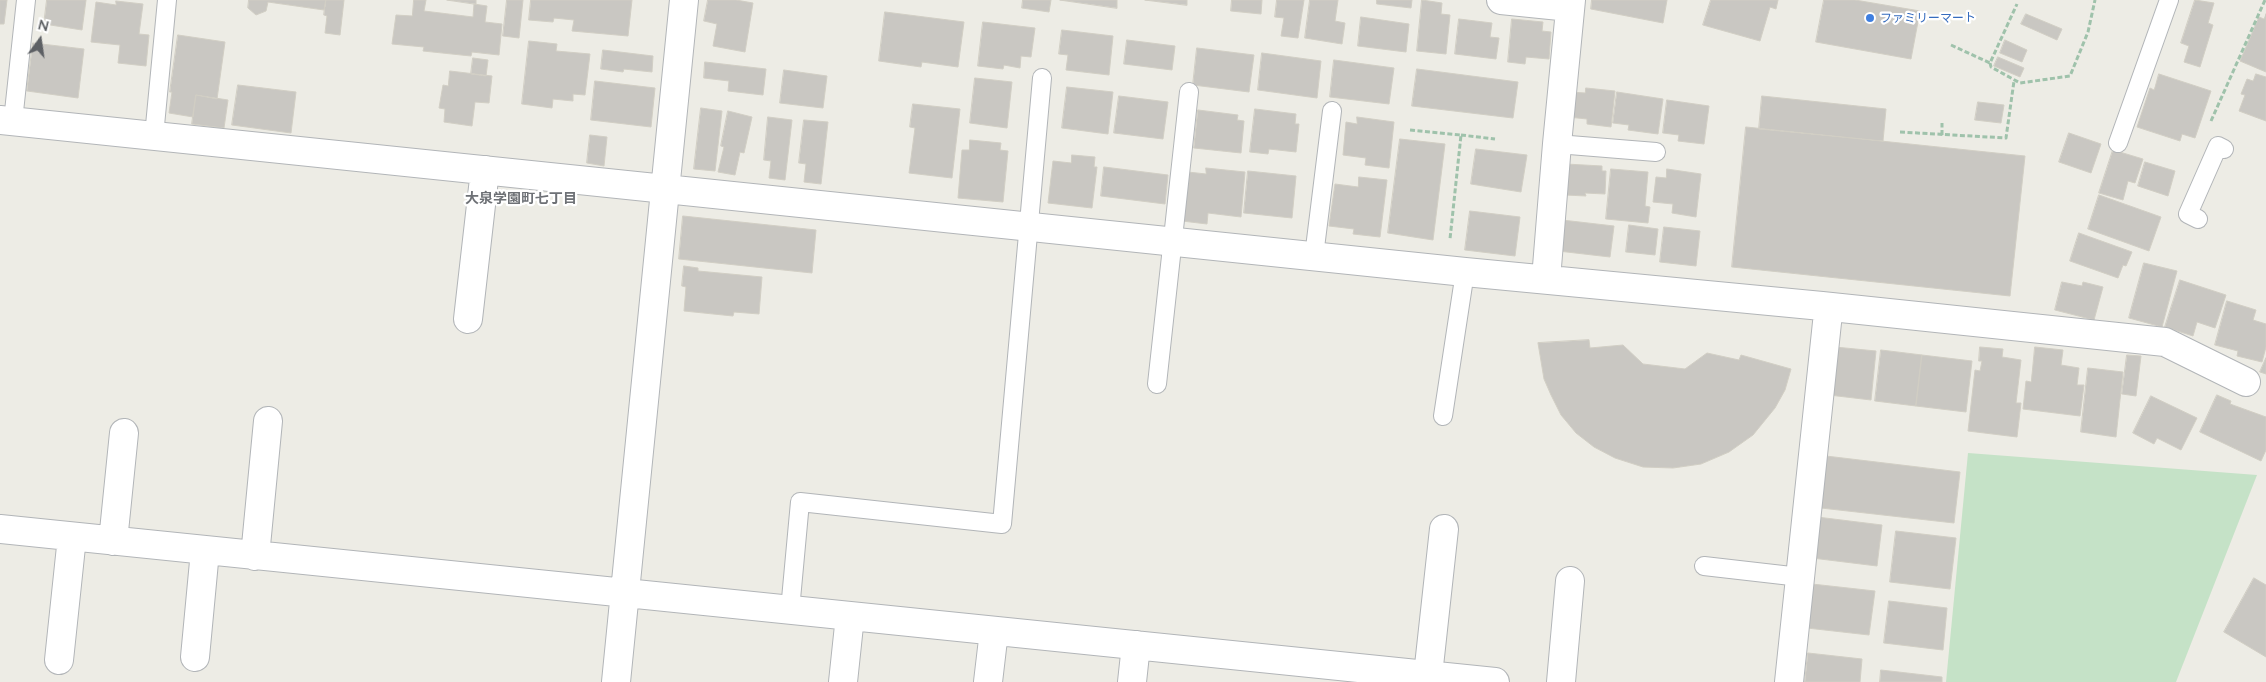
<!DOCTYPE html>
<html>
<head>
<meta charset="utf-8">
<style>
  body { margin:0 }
  #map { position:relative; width:2266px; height:682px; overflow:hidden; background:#edece5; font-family:Lato,sans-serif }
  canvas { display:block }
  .north { position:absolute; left:15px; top:15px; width:50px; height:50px; -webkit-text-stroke:4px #fff; paint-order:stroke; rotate:14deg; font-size:14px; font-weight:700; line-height:20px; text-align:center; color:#5d6064 }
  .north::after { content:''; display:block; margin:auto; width:18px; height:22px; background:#5d6064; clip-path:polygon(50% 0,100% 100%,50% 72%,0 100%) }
</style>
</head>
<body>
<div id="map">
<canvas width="2266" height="682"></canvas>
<div class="north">N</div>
</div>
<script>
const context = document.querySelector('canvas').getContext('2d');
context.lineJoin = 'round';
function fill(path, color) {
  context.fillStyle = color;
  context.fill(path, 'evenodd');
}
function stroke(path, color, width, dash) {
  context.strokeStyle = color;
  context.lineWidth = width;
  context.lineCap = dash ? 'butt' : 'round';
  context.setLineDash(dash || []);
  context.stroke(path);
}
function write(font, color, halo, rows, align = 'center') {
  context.font = font + ' Lato,"Noto Sans JP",sans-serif';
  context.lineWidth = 4.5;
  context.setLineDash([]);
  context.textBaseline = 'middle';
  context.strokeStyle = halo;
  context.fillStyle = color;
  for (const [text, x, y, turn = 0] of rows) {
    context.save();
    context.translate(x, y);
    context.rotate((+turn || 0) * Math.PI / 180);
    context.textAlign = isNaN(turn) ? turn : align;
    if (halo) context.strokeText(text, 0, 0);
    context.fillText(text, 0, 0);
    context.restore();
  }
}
fill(new Path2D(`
  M1968 453 2257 475 2176 682H1946Z`), '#c5e2c7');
const building = new Path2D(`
  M0 0H7L4 24H0Z
  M47 0H86L82 30 44 24Z
  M249 0H326L324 10 268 2 266 11 256 15 248 8Z
  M326 0H344L340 35 325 33 327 16 324 15Z
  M414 0H426L424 11 473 17 474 4 487 6 485 22 502 24 499 55 472 52 471 56 423 51 424 47 392 44 396 15 412 16Z
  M447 0H476V4Z
  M507 0H523L519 38 503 36Z
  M531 0H632L628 36 572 31 574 20 554 18 553 22 529 20Z
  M708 0H736L753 3 745 52 713 46 717 24 704 21Z
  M1023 0H1051L1049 12 1022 8Z
  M1060 0H1117V8Z
  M1145 0H1187V5Z
  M1232 0H1262L1261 14 1231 11Z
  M1277 0H1304L1298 38 1281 36 1284 18 1275 17Z
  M1310 0H1338L1335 21 1345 23 1342 44 1305 38Z
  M1377 0H1412L1411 8 1377 4Z
  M1422 0 1442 3 1441 14 1450 15 1446 54 1417 51Z
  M1592 0H1667L1663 23 1591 9Z
  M1711 0H1778L1776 9 1770 7 1760 41 1703 25Z
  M1824 0H1855L1920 11 1911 59 1816 42Z
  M2195 0 2214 3 2208 23 2213 25 2200 67 2184 62 2189 46 2181 43Z
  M116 1 143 4 139 34 149 35 146 66 118 63 120 45 91 42 96 2 116 5Z
  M885 12 964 22 958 67 922 62 921 67 879 61Z
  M2026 14 2062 29 2057 40 2021 24Z
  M2266 14V72L2240 61 2259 17 2264 19Z
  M1361 17 1409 24 1406 52 1358 46Z
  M1459 19 1492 23 1490 37 1499 38 1496 59 1455 54Z
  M1512 19 1543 22 1542 31 1551 32 1549 59 1526 57 1525 64 1508 62Z
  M983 22 1035 28 1031 57 1021 56 1020 68 1004 65 1003 69 978 66Z
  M1062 30 1113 36 1109 75 1066 70 1068 55 1059 54Z
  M178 35 225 42 217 99 196 95 193 117 169 113 172 92H170Z
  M1127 40 1175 46 1172 70 1124 64Z
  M2005 40 2027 50 2022 62 2000 53Z
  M529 41 557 44 556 51 590 54 585 95 573 94V101L553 99 552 108 522 104Z
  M33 43 84 49 78 98 27 91Z
  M1197 48 1254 55 1249 92 1193 85Z
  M603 50 653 56 652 72 624 69 623 72 601 69Z
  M1262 53 1321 61 1317 98 1258 90Z
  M1998 57 2024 68 2020 77 1994 66Z
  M473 58 488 60 486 76 471 74Z
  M1334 60 1394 68 1389 104 1330 97Z
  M705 62 766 69 763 95 728 91 729 81 704 78Z
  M1417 69 1518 82 1513 118 1412 106Z
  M784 70 827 76 823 108 780 103Z
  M450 71 492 76 489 103 475 102 472 126 444 122 445 109 439 108 443 85 448 86Z
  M2159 74 2211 91 2195 138 2182 134 2180 141 2137 127 2150 88 2154 90Z
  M2256 74 2266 77V121L2239 111 2245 95 2241 94 2247 79 2253 81Z
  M975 78 1012 82 1007 128 970 123Z
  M595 81 655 88 651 127 591 120Z
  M238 85 296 92 291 133 232 125Z
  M1067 87 1113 92 1108 134 1062 128Z
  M1586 88 1615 91 1611 127 1587 124V119L1568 117 1571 92 1585 93Z
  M1617 92 1663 99 1658 134 1628 130 1629 125 1613 123Z
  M196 95 228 100 224 128 192 124Z
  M1119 96 1168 102 1163 139 1114 133Z
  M1762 96 1886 109 1883 141 1759 129Z
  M1667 100 1709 106 1704 144 1678 141 1679 135 1663 133Z
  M1978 102 2004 105 2001 123 1975 120Z
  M913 104 960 109 952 178 909 173 915 128 910 127Z
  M701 108 722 111 715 171 694 169Z
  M1255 109 1296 114 1295 124H1299L1296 152 1269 149 1268 154 1250 152Z
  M1198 110 1238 115 1237 120 1244 121 1241 153 1194 148Z
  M728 111 752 117 744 153 740 152 735 175 718 172 724 147 721 146Z
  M768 117 792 120 785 180 769 178 771 161 764 160Z
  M1357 117 1394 122 1389 168 1365 165 1366 158 1343 155 1346 122 1357 124Z
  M804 120 828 122 821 184 804 182 806 164 799 163Z
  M1746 127 2025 156 2010 296 1732 267Z
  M2069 133 2101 144 2091 173 2059 162Z
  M590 135 607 137 604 166 587 163Z
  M1400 139 1445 144 1433 240 1388 233Z
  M970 140 1001 143 1000 150 1008 151 1003 202 958 198 962 150H969Z
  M1476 149 1527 155 1521 192 1471 184Z
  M2113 150 2143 159 2135 183 2128 181 2123 200 2099 193Z
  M1072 155 1095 157 1094 167H1097L1092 208 1048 203 1053 161 1071 163Z
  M2145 162 2175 171 2168 196 2138 186Z
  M1566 164 1602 166V171H1606L1605 194 1585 193 1586 196 1565 195Z
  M1104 167 1168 175 1165 204 1101 196Z
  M1206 168 1245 172 1241 217 1208 213 1207 224 1182 221 1188 172 1206 174Z
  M1611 169 1648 172 1645 206 1650 207 1648 223 1606 219Z
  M1667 169 1701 174 1696 217 1672 213 1673 204 1653 202 1656 177 1666 178Z
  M1248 171 1296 176 1292 218 1244 213Z
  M1359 177 1387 180 1380 237 1353 234 1354 229 1329 226 1335 184 1358 187Z
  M2099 195 2161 217 2149 251 2088 229Z
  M1470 211 1520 217 1515 256 1465 250Z
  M683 216 816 230 812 273 679 259Z
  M1562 220 1614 226 1610 257 1558 251Z
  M1629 225 1658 229 1655 255 1626 252Z
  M1664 227 1700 231 1696 266 1660 262Z
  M2079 233 2132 252 2126 266 2123 265 2118 278 2070 261Z
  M2144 263 2177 271 2162 327 2129 318Z
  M684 266 698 268V271L762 277 759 314 734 312 733 316 684 311 686 287 682 286Z
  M2180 280 2226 295 2215 328 2197 322 2193 336 2165 327Z
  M2062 282 2082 286 2083 282 2103 287 2094 320 2055 310Z
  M2227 301 2256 310 2253 320 2266 324V347L2262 362 2237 356 2238 351 2215 345Z
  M1589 340 1590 348 1623 345 1643 364 1685 369 1707 353 1739 360 1741 355 1791 369 1785 390 1775 408 1753 435 1729 452 1701 464 1673 468 1643 467 1615 458 1594 447 1576 433 1561 415 1551 395 1544 379 1538 343Z
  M1835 347 1876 351 1871 400 1829 395Z
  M1980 347 2003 349 2002 357 2021 360 2016 403H2021L2017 437 1968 431 1975 370 1980 371 1982 361H1979Z
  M2035 347 2063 350 2061 365 2079 368 2077 385H2084L2080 416 2023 409 2026 381 2031 382Z
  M1881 350 1922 355 1916 406 1875 401Z
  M1922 355 1972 361 1966 412 1916 406Z
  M2127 355 2141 356 2136 396 2122 394Z
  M2266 358V374L2260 372Z
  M2088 368 2123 372 2116 437 2081 432Z
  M2217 395 2231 401 2230 404 2266 417V450L2261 461 2200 432Z
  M2151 396 2197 418 2181 450 2157 438 2154 444 2133 433Z
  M1826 456 1960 472 1954 523 1821 508Z
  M1817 517 1882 525 1877 566 1812 558Z
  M1896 531 1956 538 1950 589 1890 582Z
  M2254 578 2266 585V657L2224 632Z
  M1812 584 1875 591 1869 635 1807 628Z
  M1889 601 1947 608 1943 650 1884 643Z
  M1808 653 1862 659 1860 682H1805Z
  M1881 670 1942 677V682H1880Z`);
fill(building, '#c9c7c2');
stroke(building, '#d1cec4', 1);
const service = new Path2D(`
  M13 121 26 0
  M154 136 167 0
  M2118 143 2169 0
  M1557 144 1656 152
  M2198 219 2188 214 2218 146 2224 149
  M1314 256 1332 111
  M1157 384 1189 92
  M1443 416 1465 272
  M1704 566 1800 577
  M790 610 800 502 1002 524 1042 78`);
const minor = new Path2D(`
  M1501 0 1570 7
  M0 120 1465 272 1822 306 2165 342 2246 382
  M1546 279 1557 144 1571 0
  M468 319 485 170
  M0 529 1495 682
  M113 541 124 433
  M255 556 268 421
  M195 657 205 551
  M59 660 72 537
  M1428 675 1444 529
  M616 682 684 0
  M843 682 850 616
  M988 682 994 631
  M1132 682 1136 645
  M1561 682 1570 581
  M1789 682 1828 313 1826 307`);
stroke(service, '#b2b5b8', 20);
stroke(minor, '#b2b5b8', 30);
stroke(new Path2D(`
  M1951 45 1990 63 2017 4
  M1990 63 1991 67 2020 83 2070 76 2088 32 2095 0
  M2211 121 2265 0
  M1410 130 1461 135 1450 239
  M1900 132 2006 138 2014 81
  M1461 135 1495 139
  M1942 135V123`), '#9fc2ab', 3, [5, 2.5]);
stroke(service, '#fff', 18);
stroke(minor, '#fff', 28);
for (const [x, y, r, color] of [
  [1870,18,5,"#3f7fe0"]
]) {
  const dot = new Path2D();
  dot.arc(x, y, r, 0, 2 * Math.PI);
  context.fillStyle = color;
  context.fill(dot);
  stroke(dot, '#fff', 2);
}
write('12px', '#366cbe', '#fff', [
  ["ファミリーマート",1880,18]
], 'left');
write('bold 14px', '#6e7176', '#fff', [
  ["大泉学園町七丁目",521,198]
]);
</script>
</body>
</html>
